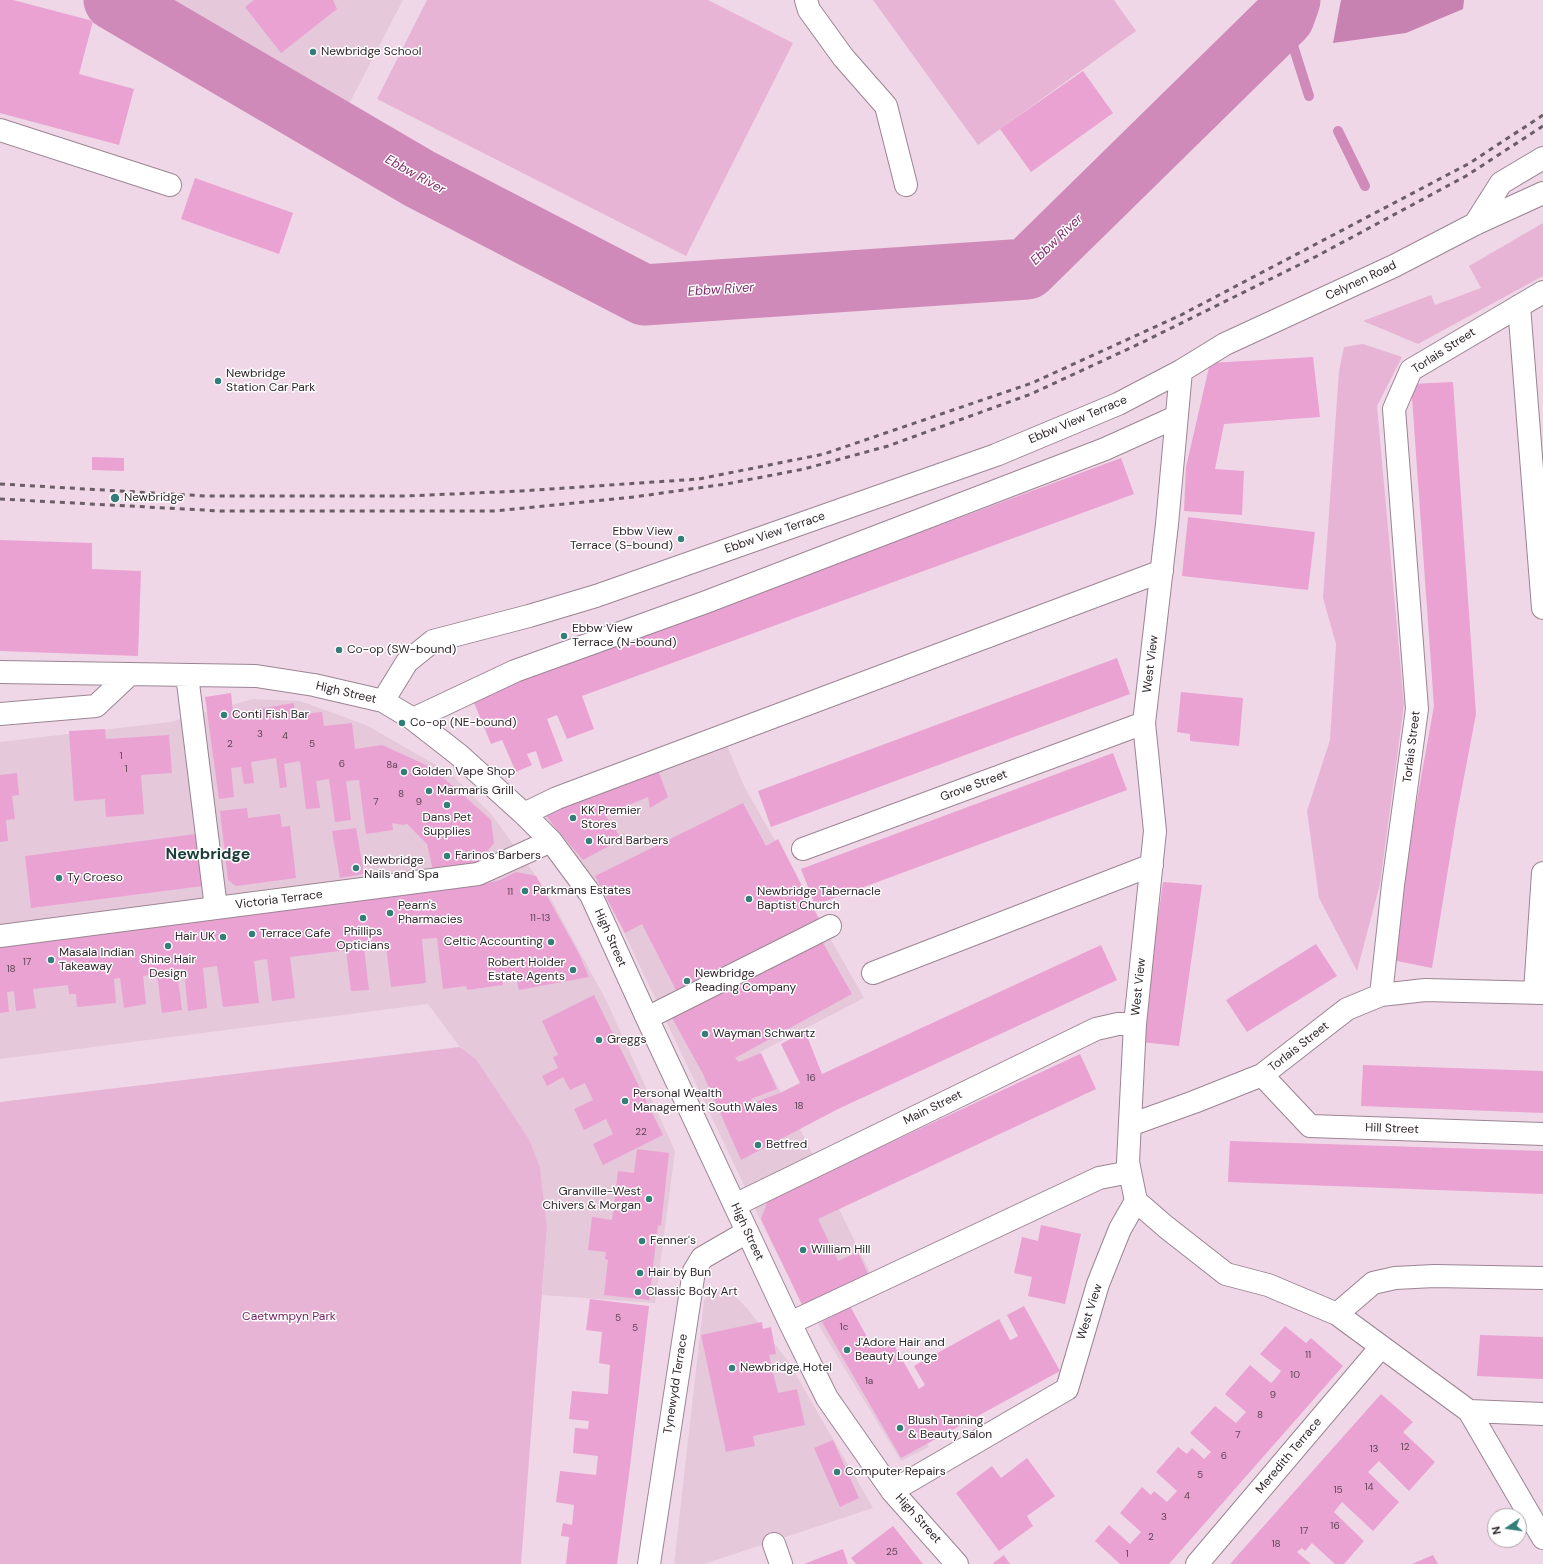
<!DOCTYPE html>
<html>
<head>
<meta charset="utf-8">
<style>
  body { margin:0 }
  #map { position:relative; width:1543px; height:1564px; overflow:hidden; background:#efd7e7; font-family:"DM Sans",sans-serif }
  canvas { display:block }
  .north { position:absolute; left:1487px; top:1508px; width:40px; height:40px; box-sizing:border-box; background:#fff; border:1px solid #aca8ab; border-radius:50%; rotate:257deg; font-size:11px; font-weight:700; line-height:16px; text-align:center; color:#2f262c }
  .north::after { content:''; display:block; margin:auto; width:14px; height:18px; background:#357d78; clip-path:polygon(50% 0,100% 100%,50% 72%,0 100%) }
</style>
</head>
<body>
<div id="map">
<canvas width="1543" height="1564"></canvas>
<div class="north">N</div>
</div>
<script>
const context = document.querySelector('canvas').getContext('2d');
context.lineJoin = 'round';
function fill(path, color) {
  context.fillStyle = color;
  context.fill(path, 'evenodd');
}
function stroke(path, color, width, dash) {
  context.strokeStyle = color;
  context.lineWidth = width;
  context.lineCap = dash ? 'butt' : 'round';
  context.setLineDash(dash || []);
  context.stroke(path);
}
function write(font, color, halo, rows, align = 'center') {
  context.font = font + ' "DM Sans",sans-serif';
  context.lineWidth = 3;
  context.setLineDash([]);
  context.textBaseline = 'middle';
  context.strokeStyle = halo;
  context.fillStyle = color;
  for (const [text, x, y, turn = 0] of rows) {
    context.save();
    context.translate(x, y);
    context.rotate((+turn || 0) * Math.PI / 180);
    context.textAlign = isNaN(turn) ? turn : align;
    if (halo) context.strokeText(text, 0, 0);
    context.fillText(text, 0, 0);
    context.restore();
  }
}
fill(new Path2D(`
  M152 0H403L349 104Z
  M253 699 300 701 366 725 450 773 492 815 546 890 606 1000 675 1151 655 1303 542 1295 547 1227 540 1167 529 1139 476 1059 460 1047 428 1004 0 1059V742L170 722Z
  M722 734 744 786 864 998 760 1052 806 1141 879 1291 849 1305 929 1447 901 1461 822 1331 773 1246 626 937 600 887 532 799Z
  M725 1291 732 1294 747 1308 788 1361 873 1508 704 1564H674L704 1300 711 1292Z`), '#e6c8db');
fill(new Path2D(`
  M427 0H708L793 43 686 256 377 99Z
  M873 0H1114L1136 31 978 145Z
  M1543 223V276L1418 344 1363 321 1431 295 1435 305 1481 288 1469 266Z
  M1363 344 1402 357 1377 406 1404 705 1380 884 1357 971 1319 898 1307 811 1330 740 1336 644 1323 598 1339 371 1344 347Z
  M460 1047 476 1059 529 1139 540 1167 547 1227 521 1564H0V1102Z`), '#e7b4d6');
fill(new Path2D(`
  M1341 0H1464L1463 9 1406 33 1333 43Z`), '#c782b1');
stroke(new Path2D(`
  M1284 17 1309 96
  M1338 131 1365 186`), '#cf8ab9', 10);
stroke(new Path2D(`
  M114 0 420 179 644 295 1027 269 1284 17 1290 0`), '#cf8ab9', 61);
fill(new Path2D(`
  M0 0H13L93 21 79 74 134 89 119 145 0 113Z
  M254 0H333L337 9 281 53 245 7Z
  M1083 71 1113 113 1031 172 1000 129Z
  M195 178 293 213 279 254 181 219Z
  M1313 357 1320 417 1224 424 1215 469 1244 471 1242 515 1184 511 1186 467 1210 363Z
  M1453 382 1476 714 1457 814 1432 968 1392 960 1416 806 1434 706 1411 384Z
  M92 457 124 458V471L92 470Z
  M1121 458 1134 494 582 696 594 729 567 739 557 715 547 719 563 761 542 769 536 751 527 754 532 765 516 772 502 740 491 744 472 698Z
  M1188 517 1315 532 1308 590 1182 576Z
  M0 540 92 543V569L141 571 138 656 0 651Z
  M1117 658 1130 694 771 827 758 791Z
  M1181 692 1243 698 1239 746 1190 741V734L1177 732Z
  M231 693 233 713 294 703 295 715 322 712 324 726 352 723 355 749 382 745 424 764 446 780 491 820 494 843 477 864 433 870 427 844 407 824 403 825 392 823 393 830 366 834 359 780 346 781 351 820 335 822 329 779 316 781 320 808 306 809 300 761 284 764 287 787 280 788 276 758 251 762 254 783 244 784 241 767 231 768 234 797 219 799 205 697Z
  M105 729 106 739 169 735 172 773 141 775 144 814 106 817 105 799 74 801 69 731Z
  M1113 753 1127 790 815 905 801 869Z
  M658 770 668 797 650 808 648 797 605 815 622 839 583 860 545 815 591 794Z
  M17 773 19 795 12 796 15 819 6 820 8 841 0 842V775Z
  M743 803 766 846 778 839 819 919 677 992 642 924 625 933 595 876Z
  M247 808 248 818 280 814 282 827 290 826 296 878 236 886 228 880 220 811Z
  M356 828 364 874 340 878 332 831Z
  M196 834 203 886 31 908 25 856Z
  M516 872 536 876 579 954 589 977 519 990 514 971 503 976V985L467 990 466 986 443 989 437 938 422 939 426 983 391 987 386 946H378L364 948 369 990 351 991 346 951H339L290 957 295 998 272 1001 267 959 254 961 259 1003 223 1007 217 966 203 968 207 1008 188 1011 184 970 177 971 182 1010 162 1013 157 974 143 976 146 1004 124 1008 120 978 114 979 116 1003 77 1007 76 994H69L68 985 33 989 36 1008 16 1011 14 991 7 992 9 1012 0 1013V947L488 883 500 880Z
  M1163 882 1202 885 1179 1046 1141 1042Z
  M819 936 852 994 735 1058 739 1062 761 1053 777 1089 751 1099 753 1103 780 1093 800 1083 781 1044 805 1031 822 1074 1101 945 1117 980 838 1109 741 1160 703 1074 671 1016Z
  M1316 944 1337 976 1247 1032 1226 1000Z
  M594 995 663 1135 603 1165 593 1144 613 1134 606 1119 584 1130 574 1109 593 1100 585 1083 570 1090 563 1077 547 1086 542 1076 558 1068 553 1057 558 1055 542 1021Z
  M1080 1054 1096 1089 818 1219 838 1261 858 1252 870 1278 804 1309 761 1219 770 1195 870 1152Z
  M1363 1065 1543 1071V1113L1361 1106Z
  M1230 1141 1543 1151V1194L1228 1182Z
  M637 1149 669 1153 661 1226 658 1225 649 1300 604 1295 608 1260 605 1259 606 1252 588 1250 592 1217 612 1220 618 1171 634 1173Z
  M1041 1225 1081 1234 1065 1304 1028 1296 1032 1277 1014 1273 1022 1237 1038 1241Z
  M590 1299 649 1306 630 1467 617 1564H566L569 1537 561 1536 563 1523 572 1525 574 1505 556 1502 560 1471 596 1475 598 1456 573 1453 575 1428 588 1429 589 1421 569 1419 572 1391 608 1394 610 1365 599 1363 602 1332 586 1330Z
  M850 1306 873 1348 890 1338 919 1389 925 1385 914 1366 999 1319 1010 1340 1013 1339 1018 1336 1007 1315 1024 1306 1060 1371 901 1458 822 1322Z
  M762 1322 763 1329 771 1327 776 1354 769 1355 778 1393 797 1389 805 1425 753 1436 755 1446 726 1452 701 1335Z
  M1285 1326 1306 1343 1311 1338 1343 1366 1169 1564H1120L1095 1541 1109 1525 1130 1544 1141 1532 1120 1513 1142 1487 1151 1495 1154 1491 1167 1502 1177 1491 1156 1472 1178 1447 1187 1454 1192 1448 1204 1459 1211 1452 1190 1433 1215 1406 1236 1423 1246 1412 1225 1394 1250 1365 1271 1383 1275 1379 1281 1371 1260 1354Z
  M1480 1335 1543 1337V1379L1477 1376Z
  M1381 1394 1413 1422 1403 1432 1435 1462 1409 1491 1379 1461 1368 1472 1399 1502 1373 1531 1342 1502 1334 1512 1364 1541 1344 1564H1335L1312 1543 1305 1551 1302 1548 1297 1552 1311 1564H1230Z
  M833 1440 859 1498 840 1507 814 1448Z
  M1027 1458 1055 1496 1027 1516 1033 1526 999 1551 956 1493 992 1466 1001 1478Z
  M893 1526 923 1564H856L851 1558Z
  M843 1549 848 1564H804Z
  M1004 1555 1010 1564H994L993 1563Z
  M1433 1555 1438 1564H1412Z`), '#eaa2d3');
const minor = new Path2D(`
  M806 0 809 10 843 57 886 106 906 185
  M0 130 170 185
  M1475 224 1501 183 1543 158
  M1519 306 1543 608
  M0 672 256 676 314 685 383 701 413 719 459 755 524 814 551 841 591 895 647 1018 790 1323 827 1398 892 1491 957 1564
  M187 675 216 908
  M383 701 407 662 433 641 529 616 596 596 996 455 1118 404 1181 371 1225 344 1394 266 1475 224 1543 193
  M0 714 96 706 130 674
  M413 719 515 671 706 602 1105 449 1176 417
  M524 814 557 798 1162 571
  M803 849 1144 723
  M0 936 478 874 551 841
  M873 973 1152 865
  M1535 992 1543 873
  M1381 995 1425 990 1543 993
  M647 1018 830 926
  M1262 1075 1310 1126 1543 1134
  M1130 1125 1194 1102 1262 1075 1347 1009 1381 995 1393 885 1417 709 1394 409 1411 370 1543 292
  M1136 1201 1166 1227 1226 1274 1268 1285 1337 1314 1469 1411 1543 1538
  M735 1205 1096 1029 1118 1024H1135
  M1337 1314 1373 1283 1395 1278 1434 1276 1543 1278
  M790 1323 1099 1178 1130 1172
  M1469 1411 1543 1414
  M892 1491 1067 1389 1098 1284 1120 1229 1136 1201 1128 1162 1135 1024 1155 831 1144 723 1167 524 1181 371
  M774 1544 781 1564
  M649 1564 694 1271 702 1258 747 1232
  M1197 1564 1381 1347`);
stroke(minor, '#9b8593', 24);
stroke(minor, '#fff', 22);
stroke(new Path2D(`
  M0 484 206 496H406L521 491 699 479 824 454 1032 383 1181 315 1470 163 1543 115
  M0 499 221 511H495L634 497 726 484 804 469 888 446 1031 394 1141 343 1317 256 1466 176 1543 126`), '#6b5d66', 3, [5, 5]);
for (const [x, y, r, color] of [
  [313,52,4,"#357d78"],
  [218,381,4,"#357d78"],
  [115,498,5,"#357d78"],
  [681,539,4,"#357d78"],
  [564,636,4,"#357d78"],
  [339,650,4,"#357d78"],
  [224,715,4,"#357d78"],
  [402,723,4,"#357d78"],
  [404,772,4,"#357d78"],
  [429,791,4,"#357d78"],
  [447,805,4,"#357d78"],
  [573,818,4,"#357d78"],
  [589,841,4,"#357d78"],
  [447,856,4,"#357d78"],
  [356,868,4,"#357d78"],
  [59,878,4,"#357d78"],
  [525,891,4,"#357d78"],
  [749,899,4,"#357d78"],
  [390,913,4,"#357d78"],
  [363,918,4,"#357d78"],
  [252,934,4,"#357d78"],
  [223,937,4,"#357d78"],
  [551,942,4,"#357d78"],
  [168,946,4,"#357d78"],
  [51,960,4,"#357d78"],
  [573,970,4,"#357d78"],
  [687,981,4,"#357d78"],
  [705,1034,4,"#357d78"],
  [599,1040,4,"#357d78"],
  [625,1101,4,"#357d78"],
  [758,1145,4,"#357d78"],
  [649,1199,4,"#357d78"],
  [642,1241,4,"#357d78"],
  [803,1250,4,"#357d78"],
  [640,1273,4,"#357d78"],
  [638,1292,4,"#357d78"],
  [847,1350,4,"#357d78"],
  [732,1368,4,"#357d78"],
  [900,1428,4,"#357d78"],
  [837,1472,4,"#357d78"]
]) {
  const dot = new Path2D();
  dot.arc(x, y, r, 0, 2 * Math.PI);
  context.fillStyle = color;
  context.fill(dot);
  stroke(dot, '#fff', 1.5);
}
write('10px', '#5e4556', null, [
  ["3",260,734],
  ["4",285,736],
  ["2",230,744],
  ["5",312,744],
  ["1",121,756],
  ["6",342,764],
  ["8a",392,765],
  ["1",126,769],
  ["8",401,794],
  ["7",376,802],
  ["9",419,802],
  ["11",510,892],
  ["11-13",540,918],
  ["17",27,962],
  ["18",11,969],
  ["16",811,1078],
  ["18",799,1106],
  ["22",641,1132],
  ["5",618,1318],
  ["1c",844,1327],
  ["5",635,1328],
  ["11",1308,1355],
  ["10",1295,1375],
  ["1a",869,1381],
  ["9",1273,1395],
  ["8",1260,1415],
  ["7",1238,1435],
  ["12",1405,1447],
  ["13",1374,1449],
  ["6",1224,1456],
  ["5",1200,1475],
  ["14",1369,1487],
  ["15",1338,1490],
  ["4",1187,1496],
  ["3",1164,1517],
  ["16",1335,1526],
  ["17",1304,1531],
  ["2",1151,1537],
  ["18",1276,1544],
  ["25",892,1552],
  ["1",1127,1554]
]);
write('12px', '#2f262c', '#fff', [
  ["Newbridge School",321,52],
  ["Newbridge",226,374],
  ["Station Car Park",226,388],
  ["Newbridge",124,498],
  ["Ebbw View",673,532,"right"],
  ["Terrace (S-bound)",673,546,"right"],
  ["Ebbw View",572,629],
  ["Terrace (N-bound)",572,643],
  ["Co-op (SW-bound)",347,650],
  ["Conti Fish Bar",232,715],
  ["Co-op (NE-bound)",410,723],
  ["Golden Vape Shop",412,772],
  ["Marmaris Grill",437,791],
  ["KK Premier",581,811],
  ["Stores",581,825],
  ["Dans Pet",447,818,"center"],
  ["Supplies",447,832,"center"],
  ["Kurd Barbers",597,841],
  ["Farinos Barbers",455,856],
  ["Newbridge",364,861],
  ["Nails and Spa",364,875],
  ["Ty Croeso",67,878],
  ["Parkmans Estates",533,891],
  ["Newbridge Tabernacle",757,892],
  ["Baptist Church",757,906],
  ["Pearn's",398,906],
  ["Pharmacies",398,920],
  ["Phillips",363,932,"center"],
  ["Opticians",363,946,"center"],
  ["Terrace Cafe",260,934],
  ["Hair UK",215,937,"right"],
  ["Celtic Accounting",543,942,"right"],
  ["Masala Indian",59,953],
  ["Takeaway",59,967],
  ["Shine Hair",168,960,"center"],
  ["Design",168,974,"center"],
  ["Robert Holder",565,963,"right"],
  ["Estate Agents",565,977,"right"],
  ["Newbridge",695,974],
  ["Reading Company",695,988],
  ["Wayman Schwartz",713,1034],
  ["Greggs",607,1040],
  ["Personal Wealth",633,1094],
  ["Management South Wales",633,1108],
  ["Betfred",766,1145],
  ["Granville-West",641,1192,"right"],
  ["Chivers & Morgan",641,1206,"right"],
  ["Fenner's",650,1241],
  ["William Hill",811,1250],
  ["Hair by Bun",648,1273],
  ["Classic Body Art",646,1292],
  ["J'Adore Hair and",855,1343],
  ["Beauty Lounge",855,1357],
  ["Newbridge Hotel",740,1368],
  ["Blush Tanning",908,1421],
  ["& Beauty Salon",908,1435],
  ["Computer Repairs",845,1472]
], 'left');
write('12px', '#2f262c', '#fff', [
  ["Celynen Road",1361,281,-25],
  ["Torlais Street",1444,351,-33],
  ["Ebbw View Terrace",1078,420,-23],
  ["Ebbw View Terrace",775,533,-19],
  ["West View",1151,664,-83],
  ["High Street",346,693,13],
  ["Torlais Street",1412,747,-83],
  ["Grove Street",974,786,-20],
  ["Victoria Terrace",279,900,-7],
  ["High Street",610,938,66],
  ["West View",1139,987,-84],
  ["Torlais Street",1299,1047,-38],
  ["Main Street",933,1108,-26],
  ["Hill Street",1392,1129,2],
  ["High Street",747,1232,65],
  ["West View",1090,1312,-72],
  ["Tynewydd Terrace",676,1384,-81],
  ["Meredith Terrace",1289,1456,-50],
  ["High Street",918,1519,48]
]);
write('12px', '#701e5c', '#fff', [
  ["Caetwmpyn Park",289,1317]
]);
write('italic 13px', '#7d2b68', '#fff', [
  ["Ebbw River",415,175,29],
  ["Ebbw River",1057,240,-44],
  ["Ebbw River",721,290,-4]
]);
write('bold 16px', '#1b3d3a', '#fff', [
  ["Newbridge",208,855]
]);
</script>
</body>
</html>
